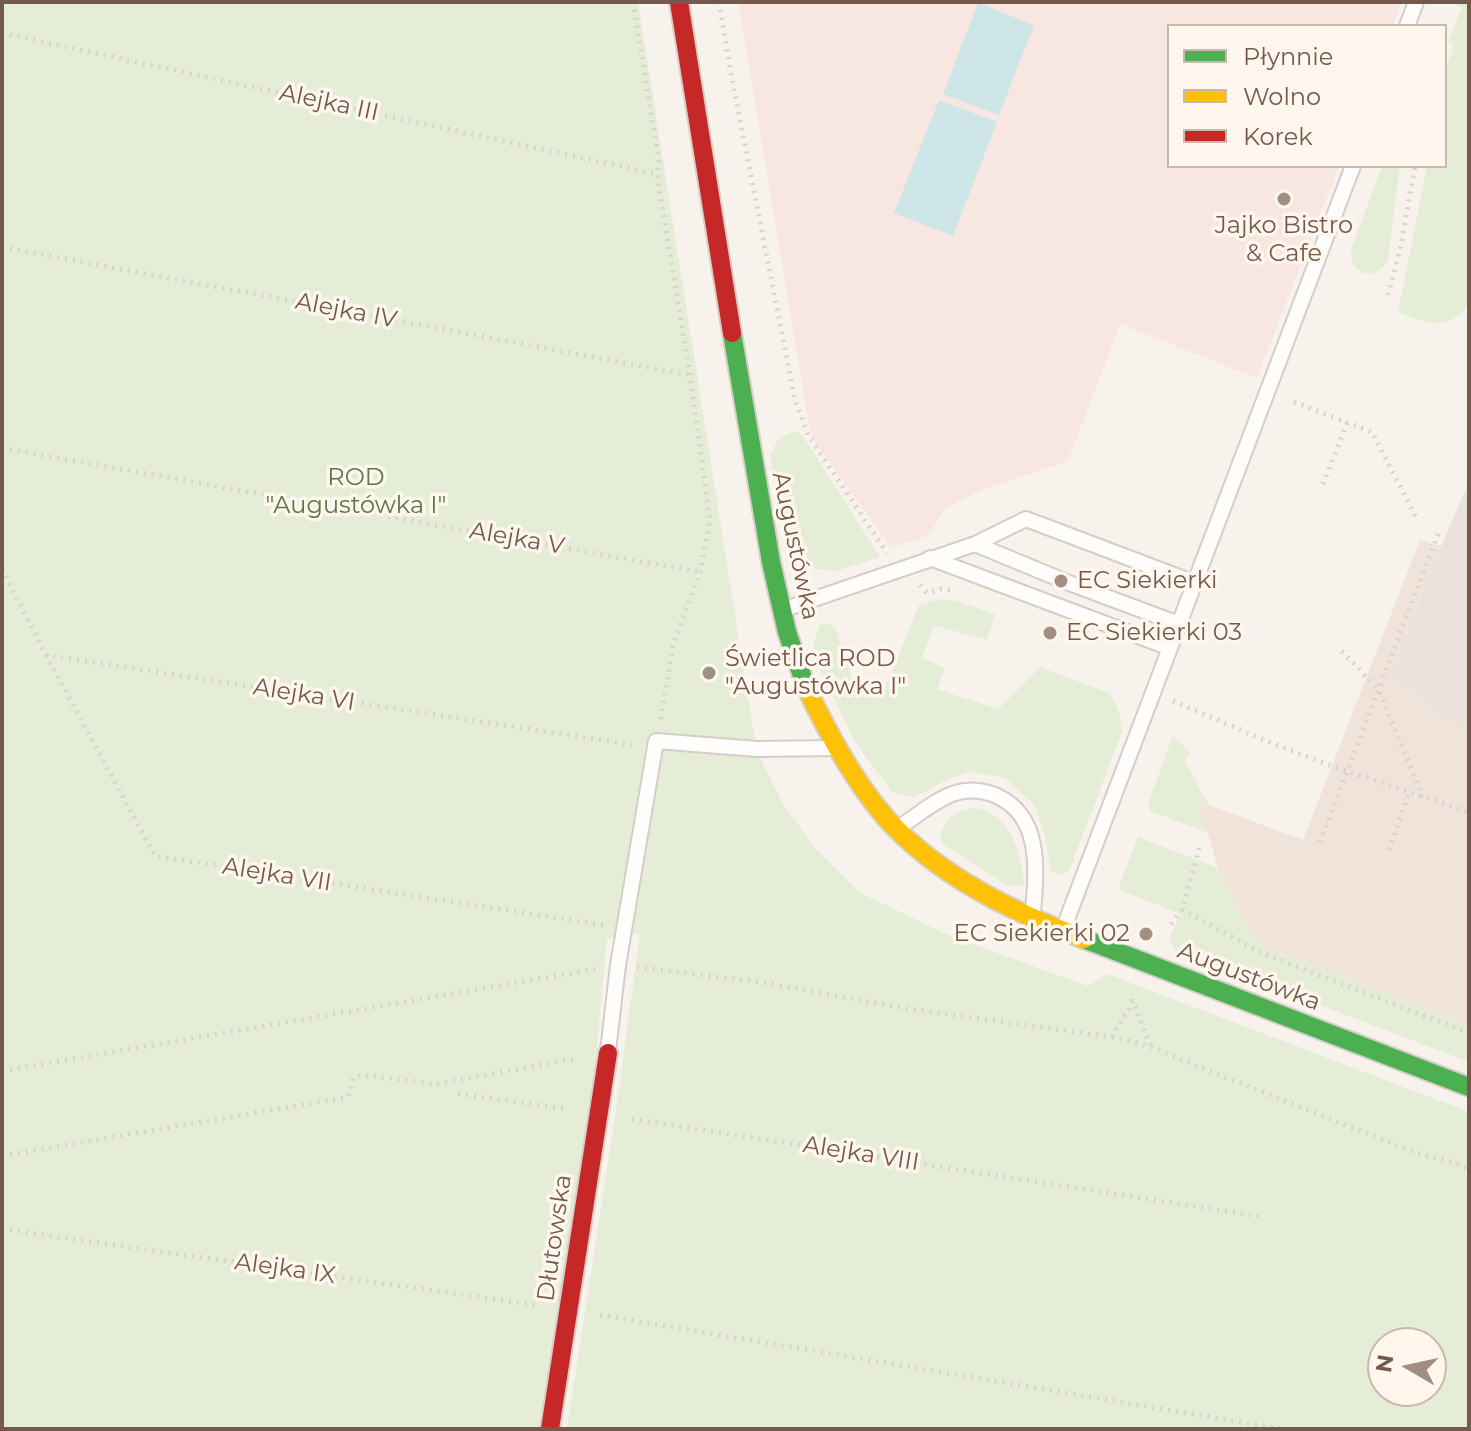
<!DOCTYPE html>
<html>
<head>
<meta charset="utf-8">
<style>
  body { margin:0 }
  #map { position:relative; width:1471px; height:1431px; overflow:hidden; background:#f7f2ec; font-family:Montserrat,sans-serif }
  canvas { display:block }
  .frame { position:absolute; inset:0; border:4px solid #75594c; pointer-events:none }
  .legend { position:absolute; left:1167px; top:24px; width:280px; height:144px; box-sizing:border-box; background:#fff7ee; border:2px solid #c8b8ad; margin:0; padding:10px 14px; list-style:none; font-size:24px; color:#75594c }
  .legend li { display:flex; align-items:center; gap:16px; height:40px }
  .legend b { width:40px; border:2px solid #c8b8ad }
  .north { position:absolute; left:1367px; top:1327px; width:80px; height:80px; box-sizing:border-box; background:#fff7ee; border:2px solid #c8b8ad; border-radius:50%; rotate:279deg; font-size:22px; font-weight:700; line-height:32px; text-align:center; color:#75594c }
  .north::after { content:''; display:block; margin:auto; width:28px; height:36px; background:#a28f84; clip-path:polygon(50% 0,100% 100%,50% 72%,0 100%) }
</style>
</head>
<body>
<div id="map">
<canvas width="1471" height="1431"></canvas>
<div class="frame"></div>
<ul class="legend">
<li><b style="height:10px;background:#4caf50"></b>Płynnie</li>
<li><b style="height:10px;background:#ffc107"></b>Wolno</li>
<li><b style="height:10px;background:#c62828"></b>Korek</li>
</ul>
<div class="north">N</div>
</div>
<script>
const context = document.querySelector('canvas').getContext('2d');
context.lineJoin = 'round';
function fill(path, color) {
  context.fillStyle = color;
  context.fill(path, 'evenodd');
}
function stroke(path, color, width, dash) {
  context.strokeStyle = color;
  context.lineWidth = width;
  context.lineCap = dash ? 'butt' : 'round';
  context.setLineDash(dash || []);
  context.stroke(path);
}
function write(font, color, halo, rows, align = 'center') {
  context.font = font + ' Montserrat,sans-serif';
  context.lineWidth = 7;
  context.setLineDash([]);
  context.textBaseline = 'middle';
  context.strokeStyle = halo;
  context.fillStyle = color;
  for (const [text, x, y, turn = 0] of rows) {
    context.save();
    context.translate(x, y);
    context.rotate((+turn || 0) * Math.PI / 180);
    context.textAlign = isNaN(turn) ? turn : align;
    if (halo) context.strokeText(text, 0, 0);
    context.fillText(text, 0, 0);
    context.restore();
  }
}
fill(new Path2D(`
  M1420 540 1441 546 1390 678 1422 697 1446 719 1469 728V1025L1258 944 1218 868 1208 833 1196 807 1209 805 1303 840Z`), '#f0e4da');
fill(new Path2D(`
  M738 2H1402L1392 26H1169V166H1339L1257 378 1120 324 1068 461 982 490 953 504 944 509 928 536 891 548 811 436Z`), '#f7e7e0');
fill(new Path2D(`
  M1469 482V728L1446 719 1422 697 1390 678 1441 546Z`), '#eae2dd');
fill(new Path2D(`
  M2 2H638L754 735 762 762 783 804 815 848 859 892 950 936 1088 986 1107 974 1469 1112V1429H567L617 1104 640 933 607 939 595 1067 539 1429H2ZM1383 1343H1431V1391H1383Z
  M1457 2H1469V304C1448 333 1425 322 1398 312L1427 166H1445V72L1454 44 1448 42 1462 7 1456 5Z
  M1382 166H1400L1388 260C1385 264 1382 268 1378 271 1363 280 1349 265 1351 250Z
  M798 432 803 436 880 557 837 571 816 569 803 561 787 544 770 455 778 440 789 433Z
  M940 599 957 601 995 614 987 640 934 625 922 658 945 668 937 689 998 709 1040 667 1109 693C1117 706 1122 717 1122 732L1069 871C1063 876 1059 875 1052 872L1044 834 1034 804 1005 778 969 772 950 778 915 797 893 793 855 742 813 655 815 639 821 623H828L836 629 853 682 886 686 919 605Z
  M1173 735 1189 752 1185 762 1209 805 1197 808 1208 833 1150 811 1148 804Z
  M976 808C1010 814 1021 853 1024 883L1022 886 1007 885 943 844 940 835C949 816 955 810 976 808Z
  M1138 837 1218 868 1258 944 1469 1025V1062L1175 950 1169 939 1180 914 1118 889Z`), '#e5edd7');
fill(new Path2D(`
  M978 3 1034 25 999 115 943 94Z
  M939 100 997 122 953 236 894 213Z`), '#cee6e7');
const lane = new Path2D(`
  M1407 26 1416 2
  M975 544 1069 583 1179 624
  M930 558 1170 648
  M785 609 975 544 1026 519 1195 583
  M901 826C918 815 935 800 955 793 968 789 984 790 997 796 1043 817 1036 872 1033 913
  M1064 927 1353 166
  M608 1051 618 965 656 741 757 749 834 748`);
const fast = new Path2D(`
  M732 333 771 562 787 632 806 687
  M1084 939 1469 1087`);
const slow = new Path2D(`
  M806 687C828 733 853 780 886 818 938 876 1013 912 1084 939`);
const jam = new Path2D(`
  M679 2 732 333
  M550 1429 608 1053`);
stroke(lane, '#d5cec7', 18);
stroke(fast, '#d6cec8', 22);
stroke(slow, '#d6cec8', 22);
stroke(jam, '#d6cec8', 22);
stroke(new Path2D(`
  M633 2 659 162 657 174 690 375 710 520 700 572 673 645 660 723
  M719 2 731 74 795 400 808 435 887 553
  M2 33 657 174
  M2 247 690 375
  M1388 295 1400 250 1415 166
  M1294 402 1372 432 1418 521
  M2 448 700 572
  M1323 484 1347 423
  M2 569 46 655 634 745
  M920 585 927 593 941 589 950 590
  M1342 651 1378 689 1423 797
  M46 655 155 856 603 925
  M1173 701 1269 742 1332 766 1469 812
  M1320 842 1440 529
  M1389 850 1409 793
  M1182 909 1257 951 1469 1033
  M1171 924 1182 909 1201 842
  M637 967 760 982 903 1008 1112 1037 1134 1000
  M1132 999 1150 1045
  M1112 1037 1150 1046 1199 1067 1414 1152 1452 1162 1469 1169
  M2 1071 596 969
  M458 1094 567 1109
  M632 1119 1264 1217
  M2 1156 348 1097 354 1077 361 1075 436 1084 574 1059
  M2 1229 535 1305
  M600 1315 1282 1429`), '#dad2cf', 5, [2, 6]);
stroke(lane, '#fefdfc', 14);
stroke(fast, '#4caf50', 18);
stroke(slow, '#ffc107', 18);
stroke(jam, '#c62828', 18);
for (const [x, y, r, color] of [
  [1284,199,8,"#a28f84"],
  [1061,581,8,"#a28f84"],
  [1050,633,8,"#a28f84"],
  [709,673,8,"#a28f84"],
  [1146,934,8,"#a28f84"]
]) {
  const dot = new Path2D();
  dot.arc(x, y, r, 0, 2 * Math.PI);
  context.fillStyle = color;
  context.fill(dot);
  stroke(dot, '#fff7ee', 3);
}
write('24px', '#75594c', '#fff7ee', [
  ["Alejka III",329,103,12],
  ["Alejka IV",346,311,11],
  ["Alejka V",517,539,10],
  ["Augustówka",795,546,78],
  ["Alejka VI",304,695,9],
  ["Alejka VII",277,875,9],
  ["Augustówka",1249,977,21],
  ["Alejka VIII",861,1154,9],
  ["Dłutowska",555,1238,-82],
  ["Alejka IX",285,1269,8]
]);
write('24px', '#75594c', '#fff7ee', [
  ["Jajko Bistro",1284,226,"center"],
  ["& Cafe",1284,254,"center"],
  ["EC Siekierki",1077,581],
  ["EC Siekierki 03",1066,633],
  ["Świetlica ROD",725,659],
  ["\"Augustówka I\"",725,687],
  ["EC Siekierki 02",1130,934,"right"]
], 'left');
write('24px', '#577a44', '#fff7ee', [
  ["ROD",356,478],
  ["\"Augustówka I\"",356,506]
]);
</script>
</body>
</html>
